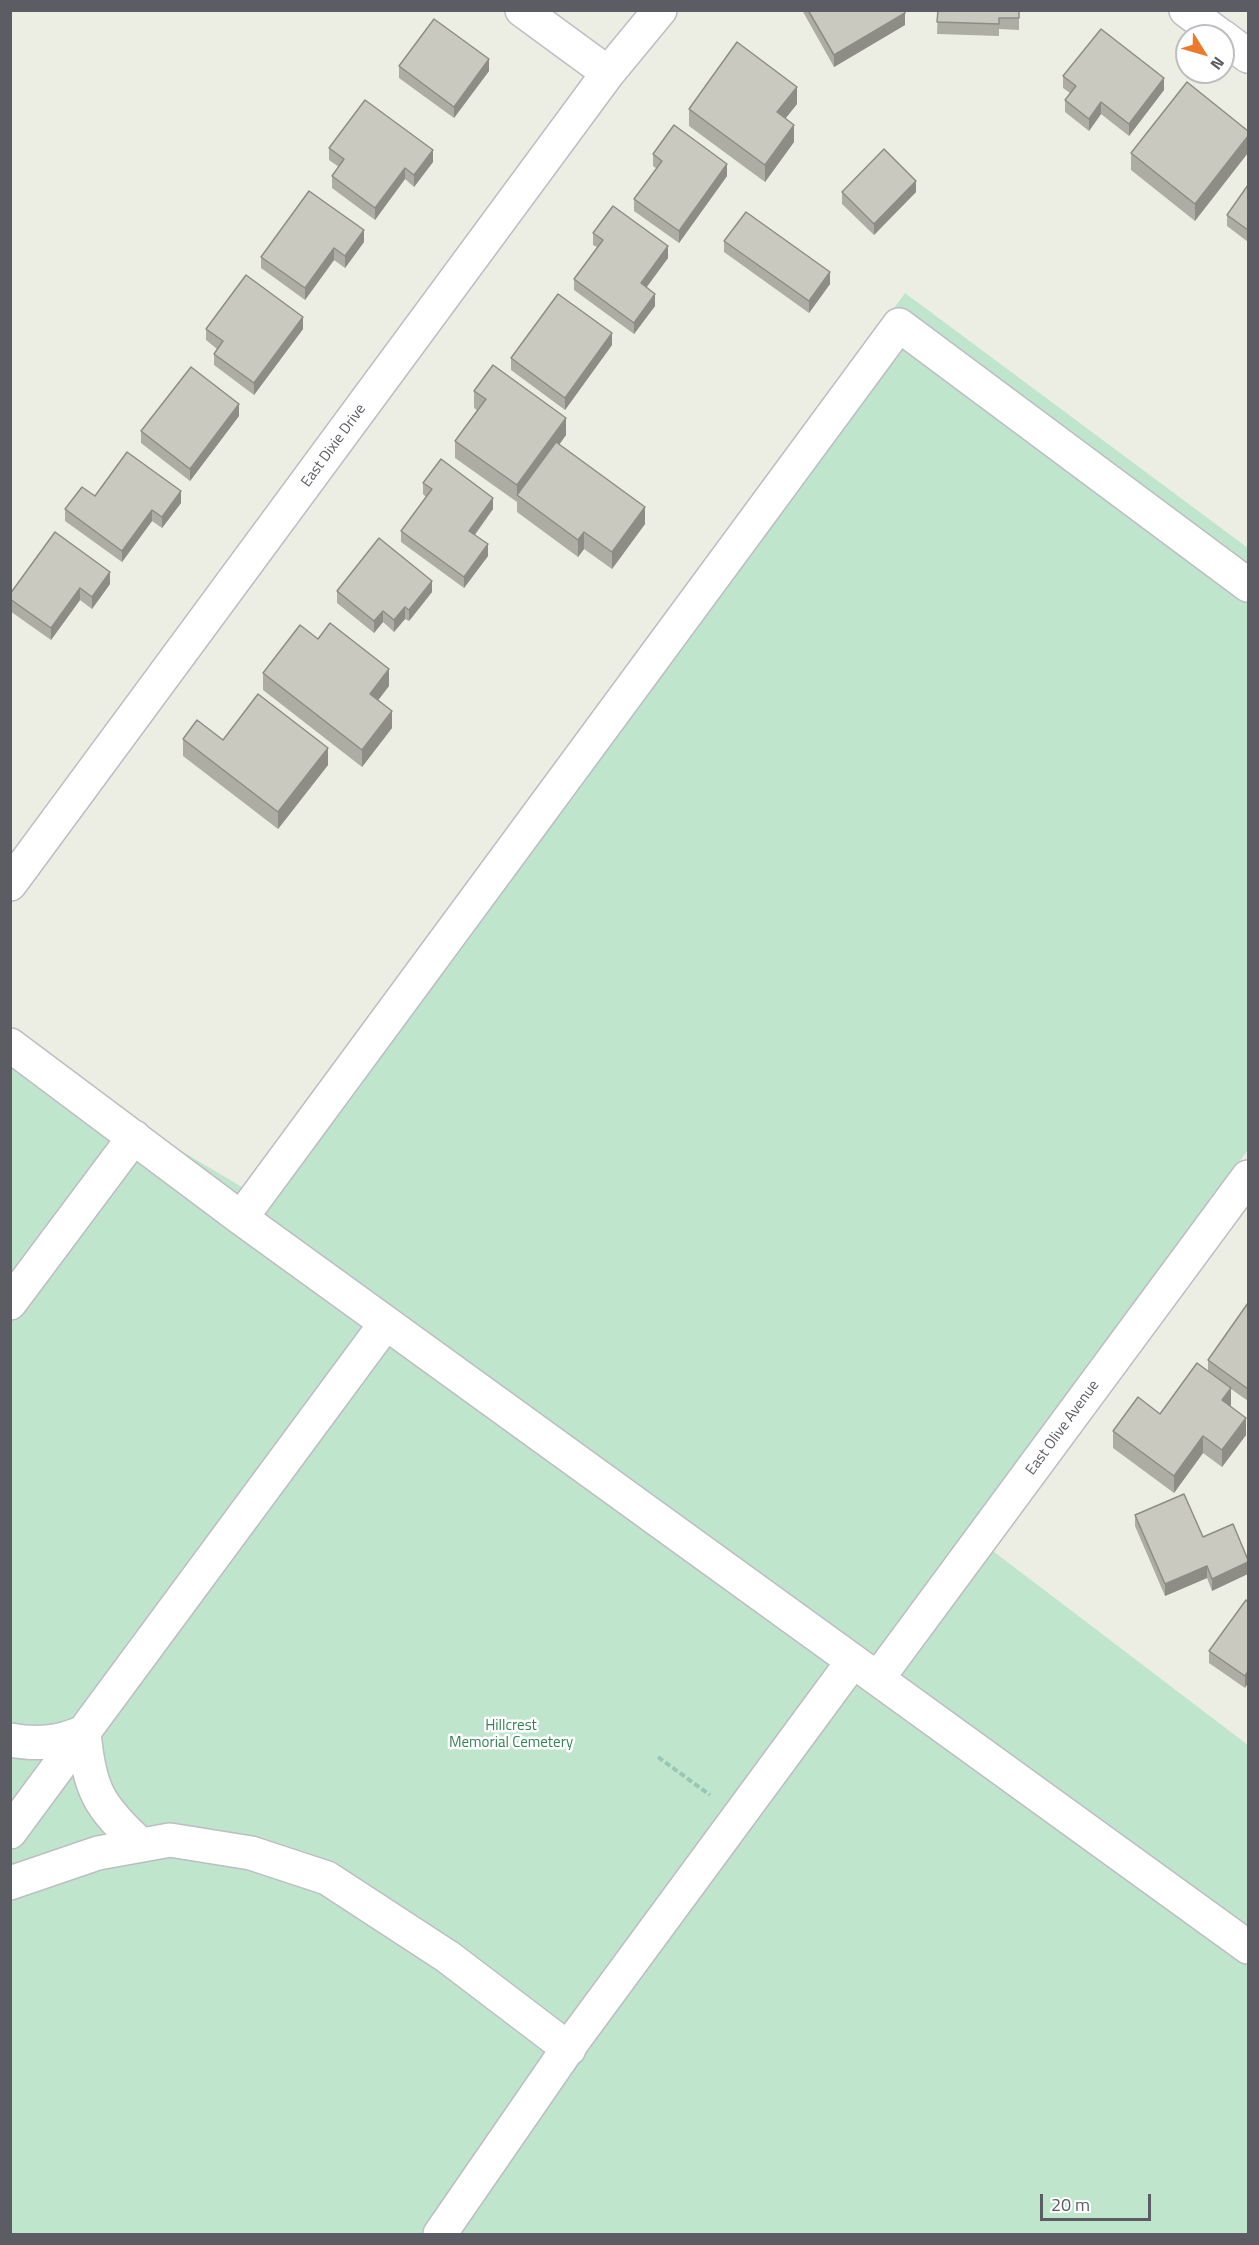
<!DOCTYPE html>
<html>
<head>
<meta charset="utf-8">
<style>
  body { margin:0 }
  #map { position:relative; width:1259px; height:2245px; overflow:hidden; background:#edeee3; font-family:"Titillium Web",sans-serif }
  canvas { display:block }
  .frame { position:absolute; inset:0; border:12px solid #5b5c64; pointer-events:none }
  .north { position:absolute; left:1175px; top:24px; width:60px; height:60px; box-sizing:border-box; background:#fff; border:2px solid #bdbec1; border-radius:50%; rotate:127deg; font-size:16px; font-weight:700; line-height:24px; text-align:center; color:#5b5c64 }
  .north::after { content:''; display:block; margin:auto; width:21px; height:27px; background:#eb7a2c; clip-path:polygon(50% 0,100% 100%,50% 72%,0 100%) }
  .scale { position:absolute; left:1040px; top:2194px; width:111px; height:27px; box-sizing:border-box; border:3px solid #5b5c64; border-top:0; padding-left:8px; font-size:18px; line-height:21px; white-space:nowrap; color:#5b5c64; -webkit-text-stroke:4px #fff; paint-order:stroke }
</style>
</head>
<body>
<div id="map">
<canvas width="1259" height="2245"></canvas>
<div class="frame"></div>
<div class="north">N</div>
<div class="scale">20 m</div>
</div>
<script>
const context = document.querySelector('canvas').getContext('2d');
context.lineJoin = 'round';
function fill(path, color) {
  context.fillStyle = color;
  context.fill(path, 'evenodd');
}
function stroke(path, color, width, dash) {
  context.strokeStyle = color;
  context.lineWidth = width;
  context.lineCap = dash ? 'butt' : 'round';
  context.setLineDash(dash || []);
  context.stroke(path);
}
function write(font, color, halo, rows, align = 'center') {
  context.font = font + ' "Titillium Web",sans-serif';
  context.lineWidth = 5;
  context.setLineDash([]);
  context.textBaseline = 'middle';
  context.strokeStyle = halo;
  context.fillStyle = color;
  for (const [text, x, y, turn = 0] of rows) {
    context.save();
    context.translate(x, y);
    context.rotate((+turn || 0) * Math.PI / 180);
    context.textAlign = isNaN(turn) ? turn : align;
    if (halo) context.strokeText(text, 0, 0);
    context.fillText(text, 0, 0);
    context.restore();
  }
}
fill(new Path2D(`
  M905 293 1248 548V1150L968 1532 1248 1745V2234H11V1050L247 1190Z`), '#bfe6cc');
const minor = new Path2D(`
  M522 10 608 73
  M1186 10 1221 36
  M1223 37 1248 56
  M10 884 608 73 660 10
  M10 1045 241 1218 1248 1947
  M241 1218 899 325 1248 585
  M10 1303 134 1137
  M878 1678 1248 1177
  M10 1740C38 1745 58 1743 84 1732 89 1789 98 1806 141 1845
  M10 1832 386 1323
  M10 1883 98 1853 170 1840 251 1853 327 1878 448 1957 569 2049
  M440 2234 571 2044 853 1661`);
stroke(minor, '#bdbdc4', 36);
stroke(new Path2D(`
  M658 1757 710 1795`), '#98c7b5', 4, [6, 3]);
stroke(minor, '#fff', 33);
fill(new Path2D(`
  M802 10H904L905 25 834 67Z
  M938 10H1019V30L999 29V36L937 34Z
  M399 66 489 71 454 118 399 78Z
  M1063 76 1164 90 1129 136 1101 114 1089 131 1065 112V100L1070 93 1063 88Z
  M797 104 785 119 794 142 765 182 689 126V109Z
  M1248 131 1195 221 1131 170V153Z
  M329 148 433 162 414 187 405 179 375 220 332 188V176L339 167 329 160Z
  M653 154 727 176 679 243 634 211V199L657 169 653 166Z
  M1248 185V242L1227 226V215Z
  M842 192H916L874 235 842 204Z
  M593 233 668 258 646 287 655 306 634 334 574 290V279L597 247 593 245Z
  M724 241 830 284 809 313 724 252Z
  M364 242 345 268 334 260 305 300 261 268V257Z
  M206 329H303L254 395 214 365V354L217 349 206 340Z
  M612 345 565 410 511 370V358Z
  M474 391 566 435 559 445 645 524 612 569 584 549 578 557 517 512V502L455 458V441L477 410 474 408Z
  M239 416 190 481 141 443V431Z
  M423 483 493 509 475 535 488 556 464 588 401 542V531L426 497 423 494Z
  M95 496 181 503 162 528 152 521 122 562 65 521V509Z
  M110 584 92 609 80 600 51 640 10 611V594Z
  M337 591 432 592 409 621 405 619 394 632 383 622 374 633 337 603Z
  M318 639 389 686 378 700 392 728 362 767 263 690V673Z
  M183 739 223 740 328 765 278 829 183 756Z
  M1248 1303V1401L1231 1389 1230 1406 1246 1435 1222 1467 1203 1453 1174 1493 1113 1448V1431L1160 1414 1208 1371V1360Z
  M1135 1515 1203 1537 1233 1524 1212 1591 1207 1578 1165 1596 1135 1526Z
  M1248 1602 1245 1688 1209 1663V1651Z`), '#adada4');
fill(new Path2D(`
  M905 13V25L834 67V55Z
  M489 59V71L454 118V107Z
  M1164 78V90L1129 136V124Z
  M797 87V104L777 129V112Z
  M1101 102V114L1089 131V119Z
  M794 125V142L765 182V165Z
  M1248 136V153L1195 221V204Z
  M433 150V162L414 187V175Z
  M727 164V176L679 243V231Z
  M405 168V179L375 220V208Z
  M916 181V192L874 235V224Z
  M364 230V242L345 268V256Z
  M668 246V258L641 295V283Z
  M334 248V260L305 300V288Z
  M830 272V284L809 313V301Z
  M655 294V306L634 334V323Z
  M303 317V329L254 395V383Z
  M612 333V345L565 410V398Z
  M239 404V416L190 481V469Z
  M566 418V435L520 498 517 495V502V485Z
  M181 491V503L162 528V517Z
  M493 498V509L469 542V531Z
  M645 507V524L612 569V552Z
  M152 510V521L122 562V551Z
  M584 532V549L578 557V540Z
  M488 544V556L464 588V577Z
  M110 572V584L92 609V597Z
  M432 581V592L409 621V610Z
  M80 588V600L51 640V628Z
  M405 607V619L394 632V620Z
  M383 611V622L374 633V621Z
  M389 669V686L370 711V694Z
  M392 711V728L362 767V750Z
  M328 748V765L278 829V812Z
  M1231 1388V1405L1222 1417V1400Z
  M1246 1418V1435L1222 1467V1450Z
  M1203 1436V1453L1174 1493V1476Z
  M1248 1562V1574L1212 1591V1579Z
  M1207 1566V1578L1165 1596V1584Z
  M1248 1671V1683L1245 1688V1676Z`), '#8d8d86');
const building = new Path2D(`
  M808 10H904L905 13 834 55Z
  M938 10H1019V18H999V24L937 22Z
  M434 19 489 59 454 107 399 66Z
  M1101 29 1164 78 1129 124 1101 102 1089 119 1065 100 1076 86 1063 76Z
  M737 42 797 87 777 112 794 125 765 165 689 109Z
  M1187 82 1248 131V136L1195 204 1131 153Z
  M365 100 433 150 414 175 405 168 375 208 332 176 344 159 329 148Z
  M674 125 727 164 679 231 634 199 662 161 653 154Z
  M884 149 916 181 874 224 842 192Z
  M1248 185V230L1227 215Z
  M309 191 364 230 345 256 334 248 305 288 261 257Z
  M613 206 668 246 641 283 655 294 634 323 574 279 603 240 593 233Z
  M746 212 830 272 809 301 724 241Z
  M246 275 303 317 254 383 214 354 223 341 206 329Z
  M558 294 612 333 565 398 511 358Z
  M493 365 566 418 517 485 455 441 486 399 474 391Z
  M191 367 239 404 190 469 141 431Z
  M556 442 645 507 612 552 584 532 578 540 517 495Z
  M127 452 181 491 162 517 152 510 122 551 65 509 82 487 95 496Z
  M441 459 493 498 469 531 488 544 464 577 401 531 432 489 423 483Z
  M55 532 110 572 92 597 80 588 51 628 10 599V594Z
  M379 538 432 581 409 610 405 607 394 620 383 611 374 621 337 591Z
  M330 623 389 669 370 694 392 711 362 750 263 673 300 625 318 639Z
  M258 694 328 748 278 812 183 739 197 720 223 740Z
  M1248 1303V1389L1208 1360Z
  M1197 1363 1231 1388 1222 1400 1246 1418 1222 1450 1203 1436 1174 1476 1113 1431 1138 1397 1160 1414Z
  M1184 1494 1203 1537 1233 1524 1248 1560V1562L1212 1579 1207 1566 1165 1584 1135 1515Z
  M1246 1600 1248 1602V1671L1245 1676 1209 1651Z`);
fill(building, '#c9c9bf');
stroke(building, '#8d8d86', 1.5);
write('15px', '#5b5c64', '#fff', [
  ["East Dixie Drive",334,446,-54],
  ["East Olive Avenue",1063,1428,-54]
]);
write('15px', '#338352', '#fff', [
  ["Hillcrest",511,1726],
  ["Memorial Cemetery",511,1743]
]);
</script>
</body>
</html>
